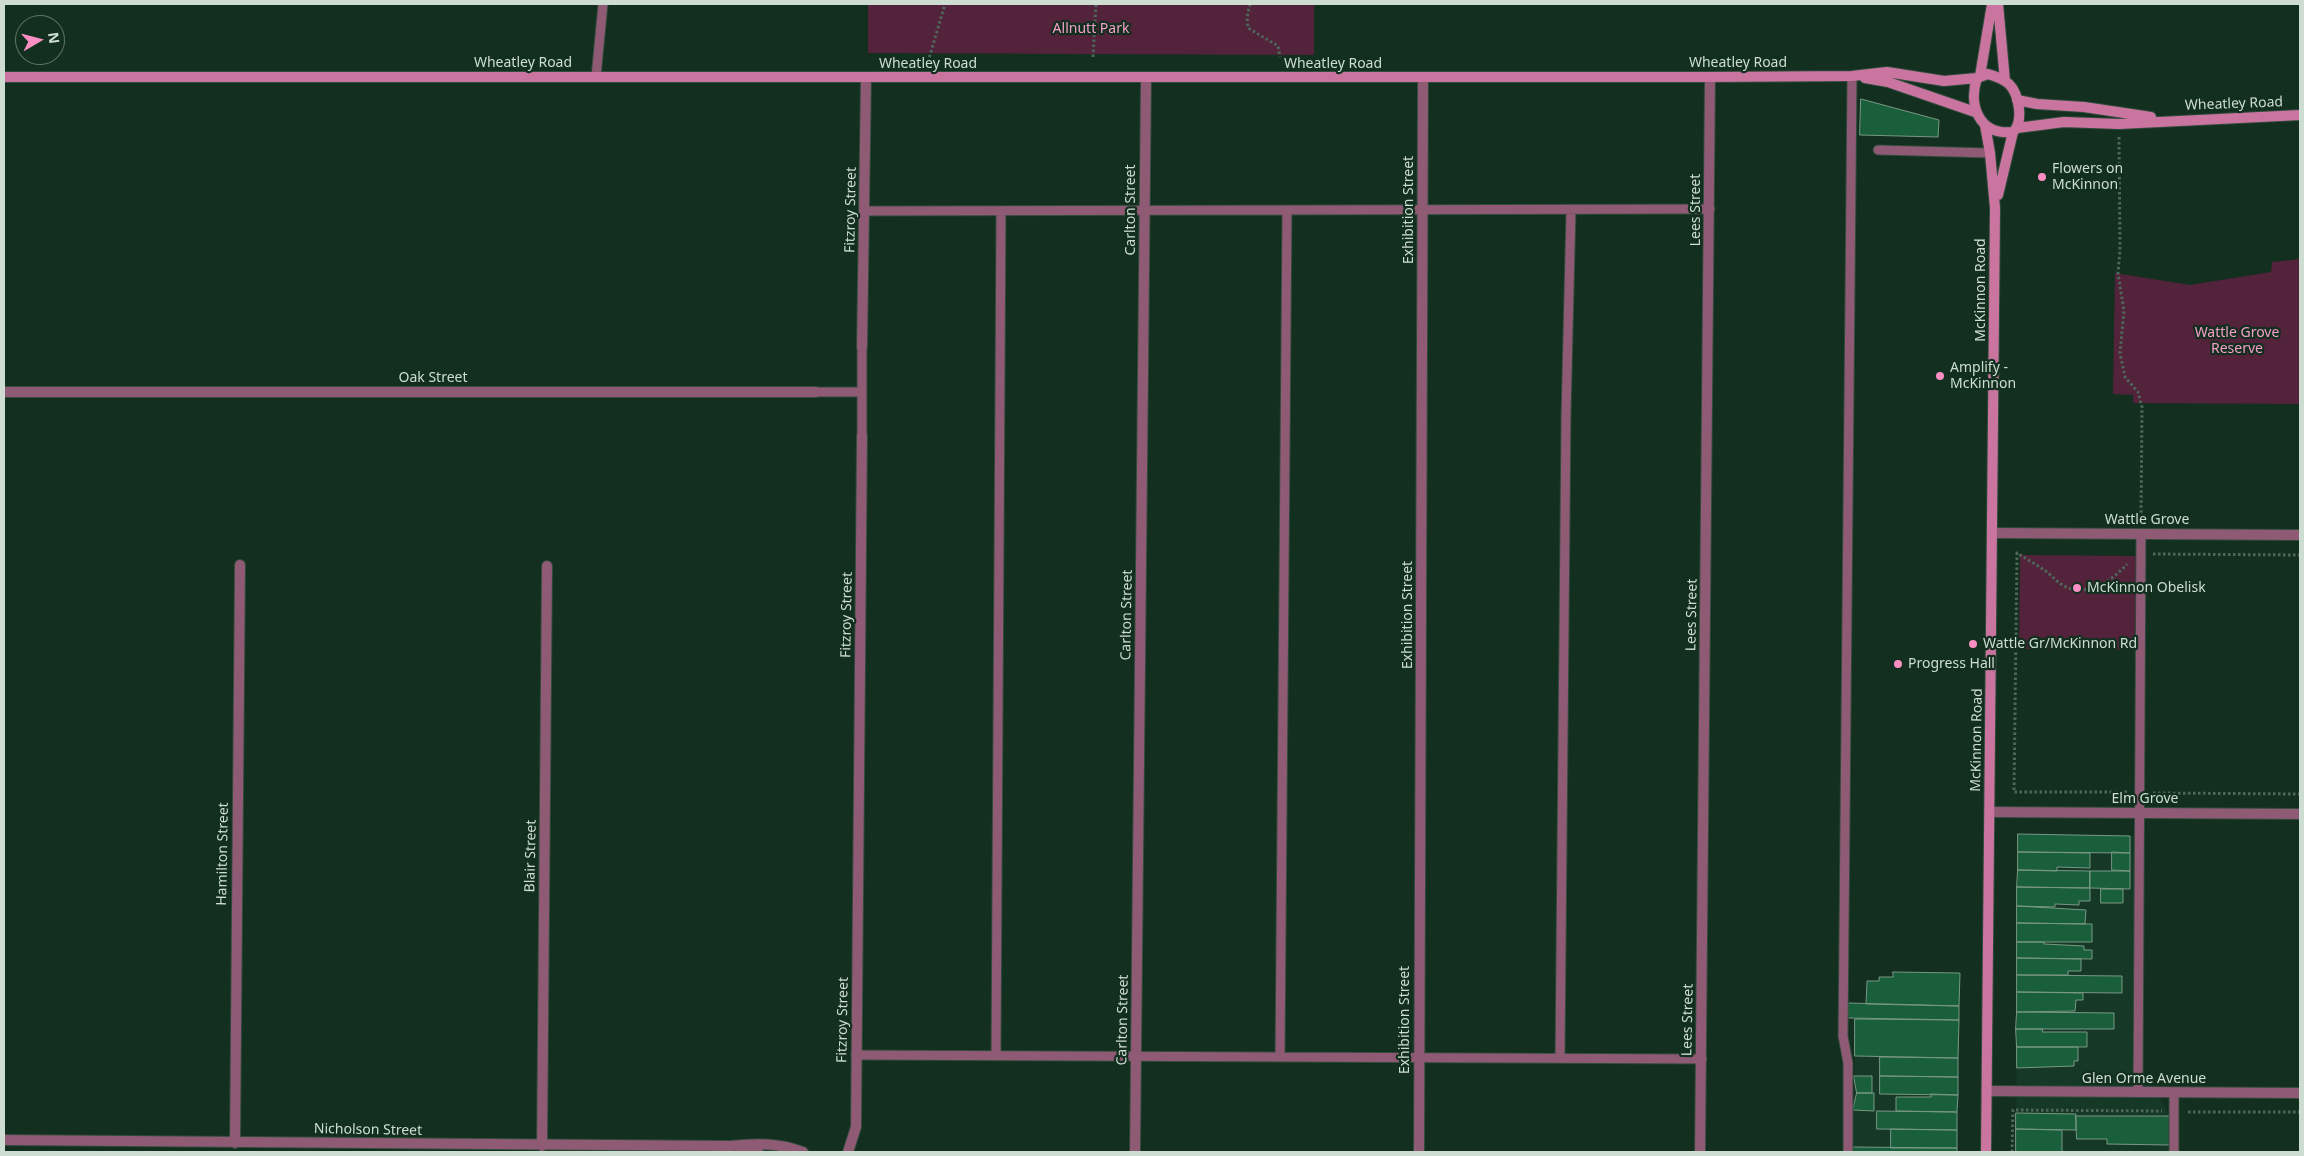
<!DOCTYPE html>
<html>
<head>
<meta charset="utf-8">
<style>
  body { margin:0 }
  #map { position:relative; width:2304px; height:1156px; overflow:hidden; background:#132f1f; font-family:"Noto Sans",sans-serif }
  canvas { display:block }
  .frame { position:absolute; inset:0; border:5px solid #cdddd2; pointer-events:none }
  .north { position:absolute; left:15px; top:15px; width:50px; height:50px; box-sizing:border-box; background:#132f1f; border:1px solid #5d7567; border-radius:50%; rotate:82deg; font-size:14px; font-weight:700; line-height:20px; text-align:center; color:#cdddd2 }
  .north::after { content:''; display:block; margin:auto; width:18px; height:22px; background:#fb8fc4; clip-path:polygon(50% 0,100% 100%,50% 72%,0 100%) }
</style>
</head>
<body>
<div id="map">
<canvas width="2304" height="1156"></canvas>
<div class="frame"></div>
<div class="north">N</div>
</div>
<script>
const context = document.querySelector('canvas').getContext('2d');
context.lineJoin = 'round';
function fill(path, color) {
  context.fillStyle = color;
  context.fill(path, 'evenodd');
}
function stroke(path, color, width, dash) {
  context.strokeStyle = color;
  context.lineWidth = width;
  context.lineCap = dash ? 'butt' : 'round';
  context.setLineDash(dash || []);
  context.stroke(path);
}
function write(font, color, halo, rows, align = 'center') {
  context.font = font + ' "Noto Sans",sans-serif';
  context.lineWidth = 4.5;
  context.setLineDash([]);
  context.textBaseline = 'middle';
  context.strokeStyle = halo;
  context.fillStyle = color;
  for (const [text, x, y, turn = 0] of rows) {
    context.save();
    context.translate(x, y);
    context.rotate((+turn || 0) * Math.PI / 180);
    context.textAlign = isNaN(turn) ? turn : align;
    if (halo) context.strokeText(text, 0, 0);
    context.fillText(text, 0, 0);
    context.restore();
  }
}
fill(new Path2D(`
  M2018 834 2144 836 2143 1069 2170 1116V1152H2016Z
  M1855 1056 1958 1058 1957 1152H1853Z`), '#153926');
fill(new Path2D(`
  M868 4H1314V55L868 53Z
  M2300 259V404L2133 403V395L2113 394 2115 273 2190 285 2271 272 2272 262Z
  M2020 555 2137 556 2135 650 2019 649Z`), '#53223b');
const building = new Path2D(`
  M1861 99 1939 120 1938 137 1860 135Z
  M2018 834 2130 836V853L2018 852Z
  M2018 852 2090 853V868L2057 867V871L2018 870Z
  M2112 852 2130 853V871L2112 870Z
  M2018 870 2090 871V888L2017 887Z
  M2090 871H2130V889L2090 888Z
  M2017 887 2090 888V901H2079V905L2055 904V907L2017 906Z
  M2101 889H2123V903H2101Z
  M2017 906 2086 910 2085 924 2017 923Z
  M2017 923 2092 924V942H2017Z
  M2017 942H2044V944L2084 946V950H2092V959L2017 958Z
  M2017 958 2081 959V971H2068V975H2017Z
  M1893 972 1960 973 1959 1006 1866 1004 1867 981H1879V977H1893Z
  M2017 975 2122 976V993L2017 992Z
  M2017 992 2083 993V1000H2076L2075 1011 2017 1012Z
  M1849 1003 1959 1006V1020L1848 1018Z
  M2017 1012 2114 1013V1029H2016Z
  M1855 1019 1959 1020 1958 1058 1855 1056Z
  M2016 1029H2043L2042 1032H2087V1047H2017Z
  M2017 1047H2078V1061H2074V1066L2017 1068Z
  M1880 1057 1958 1058V1077L1880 1076Z
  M1854 1076H1872V1093H1857Z
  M1880 1076 1958 1077V1095L1880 1094Z
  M1857 1093H1874V1111L1853 1110Z
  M1931 1094 1958 1095 1957 1112 1896 1111V1097H1931Z
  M1877 1111 1957 1112V1130L1877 1129Z
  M2016 1113 2076 1114V1130L2016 1129Z
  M2076 1116H2170V1145L2107 1144V1139H2077Z
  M1891 1129 1957 1130V1148H1891Z
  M2016 1129 2062 1130V1152H2016Z
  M1853 1147 1957 1148V1152H1853Z`);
fill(building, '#195f3c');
stroke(building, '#799884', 1);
const lane = new Path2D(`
  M596 77 603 4
  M1878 150 1990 153
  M865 211 1710 209
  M816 392H862
  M862 436V347
  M856 1055 1702 1059
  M996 1055 1001 211
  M1280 1057 1287 211
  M1560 1058 1566 415 1571 210
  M2138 1092 2141 534
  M1848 1152V1063L1843 1036 1852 76
  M2174 1152V1093`);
const street = new Path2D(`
  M862 347 866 77
  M4 392H816
  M1993 533 2300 535
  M1990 812 2300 814
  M1987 1091 2300 1093
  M4 1140 731 1146C757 1143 779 1143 803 1152
  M235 1143 240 565
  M542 1146 547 566
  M740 1148 758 1152
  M848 1152 856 1127 862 436
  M1135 1152 1146 78
  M1419 1152 1423 78
  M1700 1152 1710 77`);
const secondary = new Path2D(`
  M1998 4 2005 81
  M1988 74C1995 76 2003 79 2009 84 2019 94 2024 122 2013 132 1979 136 1968 105 1977 78Z
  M1980 76 1992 4
  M4 77H1710L1852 76 1887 72 1944 81 1977 78
  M1865 78 1888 82 1975 112
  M2017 100 2037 104 2084 107 2151 117
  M1985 125 1990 153 1995 208 1986 1152
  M2017 128 2064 122 2119 124 2300 115
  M1998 195 2013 132`);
stroke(lane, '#314b3c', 11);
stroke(street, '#314b3c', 12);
stroke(secondary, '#314b3c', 12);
stroke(new Path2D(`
  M1250 4 1247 17 1248 28 1278 46 1280 57
  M1093 57 1096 4
  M928 62 945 4
  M2119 137 2120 250 2118 273 2124 311 2120 353 2125 377 2138 392 2142 407 2141 521
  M2153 554 2300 555
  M2127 792H2014L2017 553C2026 559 2036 564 2044 570 2052 575 2057 583 2066 587 2089 597 2113 580 2127 564
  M2153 793 2300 794
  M2188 1112H2300
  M2012 1152 2013 1110 2162 1111`), '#4f6759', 3, [2.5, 2.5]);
stroke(lane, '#8f5a74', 9);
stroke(street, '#8f5a74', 10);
stroke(secondary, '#ca759f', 10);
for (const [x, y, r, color] of [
  [2042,177,5,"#fb8fc4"],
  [1940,376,5,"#fb8fc4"],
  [2077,588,5,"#fb8fc4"],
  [1973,644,5,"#fb8fc4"],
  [1898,664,5,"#fb8fc4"]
]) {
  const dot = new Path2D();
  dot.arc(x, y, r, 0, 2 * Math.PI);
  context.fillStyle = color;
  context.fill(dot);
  stroke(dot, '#132f1f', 2);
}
write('14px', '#f69fc9', '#132f1f', [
  ["Allnutt Park",1091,29],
  ["Wattle Grove",2237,333],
  ["Reserve",2237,349]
]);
write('14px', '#cdddd2', '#132f1f', [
  ["Wheatley Road",523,63],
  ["Wheatley Road",1738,63],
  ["Wheatley Road",928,64],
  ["Wheatley Road",1333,64],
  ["Wheatley Road",2234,104,-2],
  ["Fitzroy Street",851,210,-89],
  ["Carlton Street",1131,210,-90],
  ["Exhibition Street",1409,210,-90],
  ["Lees Street",1696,210,-90],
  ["McKinnon Road",1981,290,-90],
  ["Oak Street",433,378],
  ["Wattle Grove",2147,520],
  ["Fitzroy Street",847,615,-89],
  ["Carlton Street",1127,615,-89],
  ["Exhibition Street",1408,615,-90],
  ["Lees Street",1692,615,-89],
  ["McKinnon Road",1977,740,-89],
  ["Elm Grove",2145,799],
  ["Hamilton Street",223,854,-89],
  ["Blair Street",531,856,-89],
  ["Fitzroy Street",843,1020,-89],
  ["Carlton Street",1123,1020,-89],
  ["Exhibition Street",1405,1020,-90],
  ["Lees Street",1688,1020,-89],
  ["Glen Orme Avenue",2144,1079],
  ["Nicholson Street",368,1130,1]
]);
write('14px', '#cdddd2', '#132f1f', [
  ["Flowers on",2052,169],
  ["McKinnon",2052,185],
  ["Amplify -",1950,368],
  ["McKinnon",1950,384],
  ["McKinnon Obelisk",2087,588],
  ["Wattle Gr/McKinnon Rd",1983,644],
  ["Progress Hall",1908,664]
], 'left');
</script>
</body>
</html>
